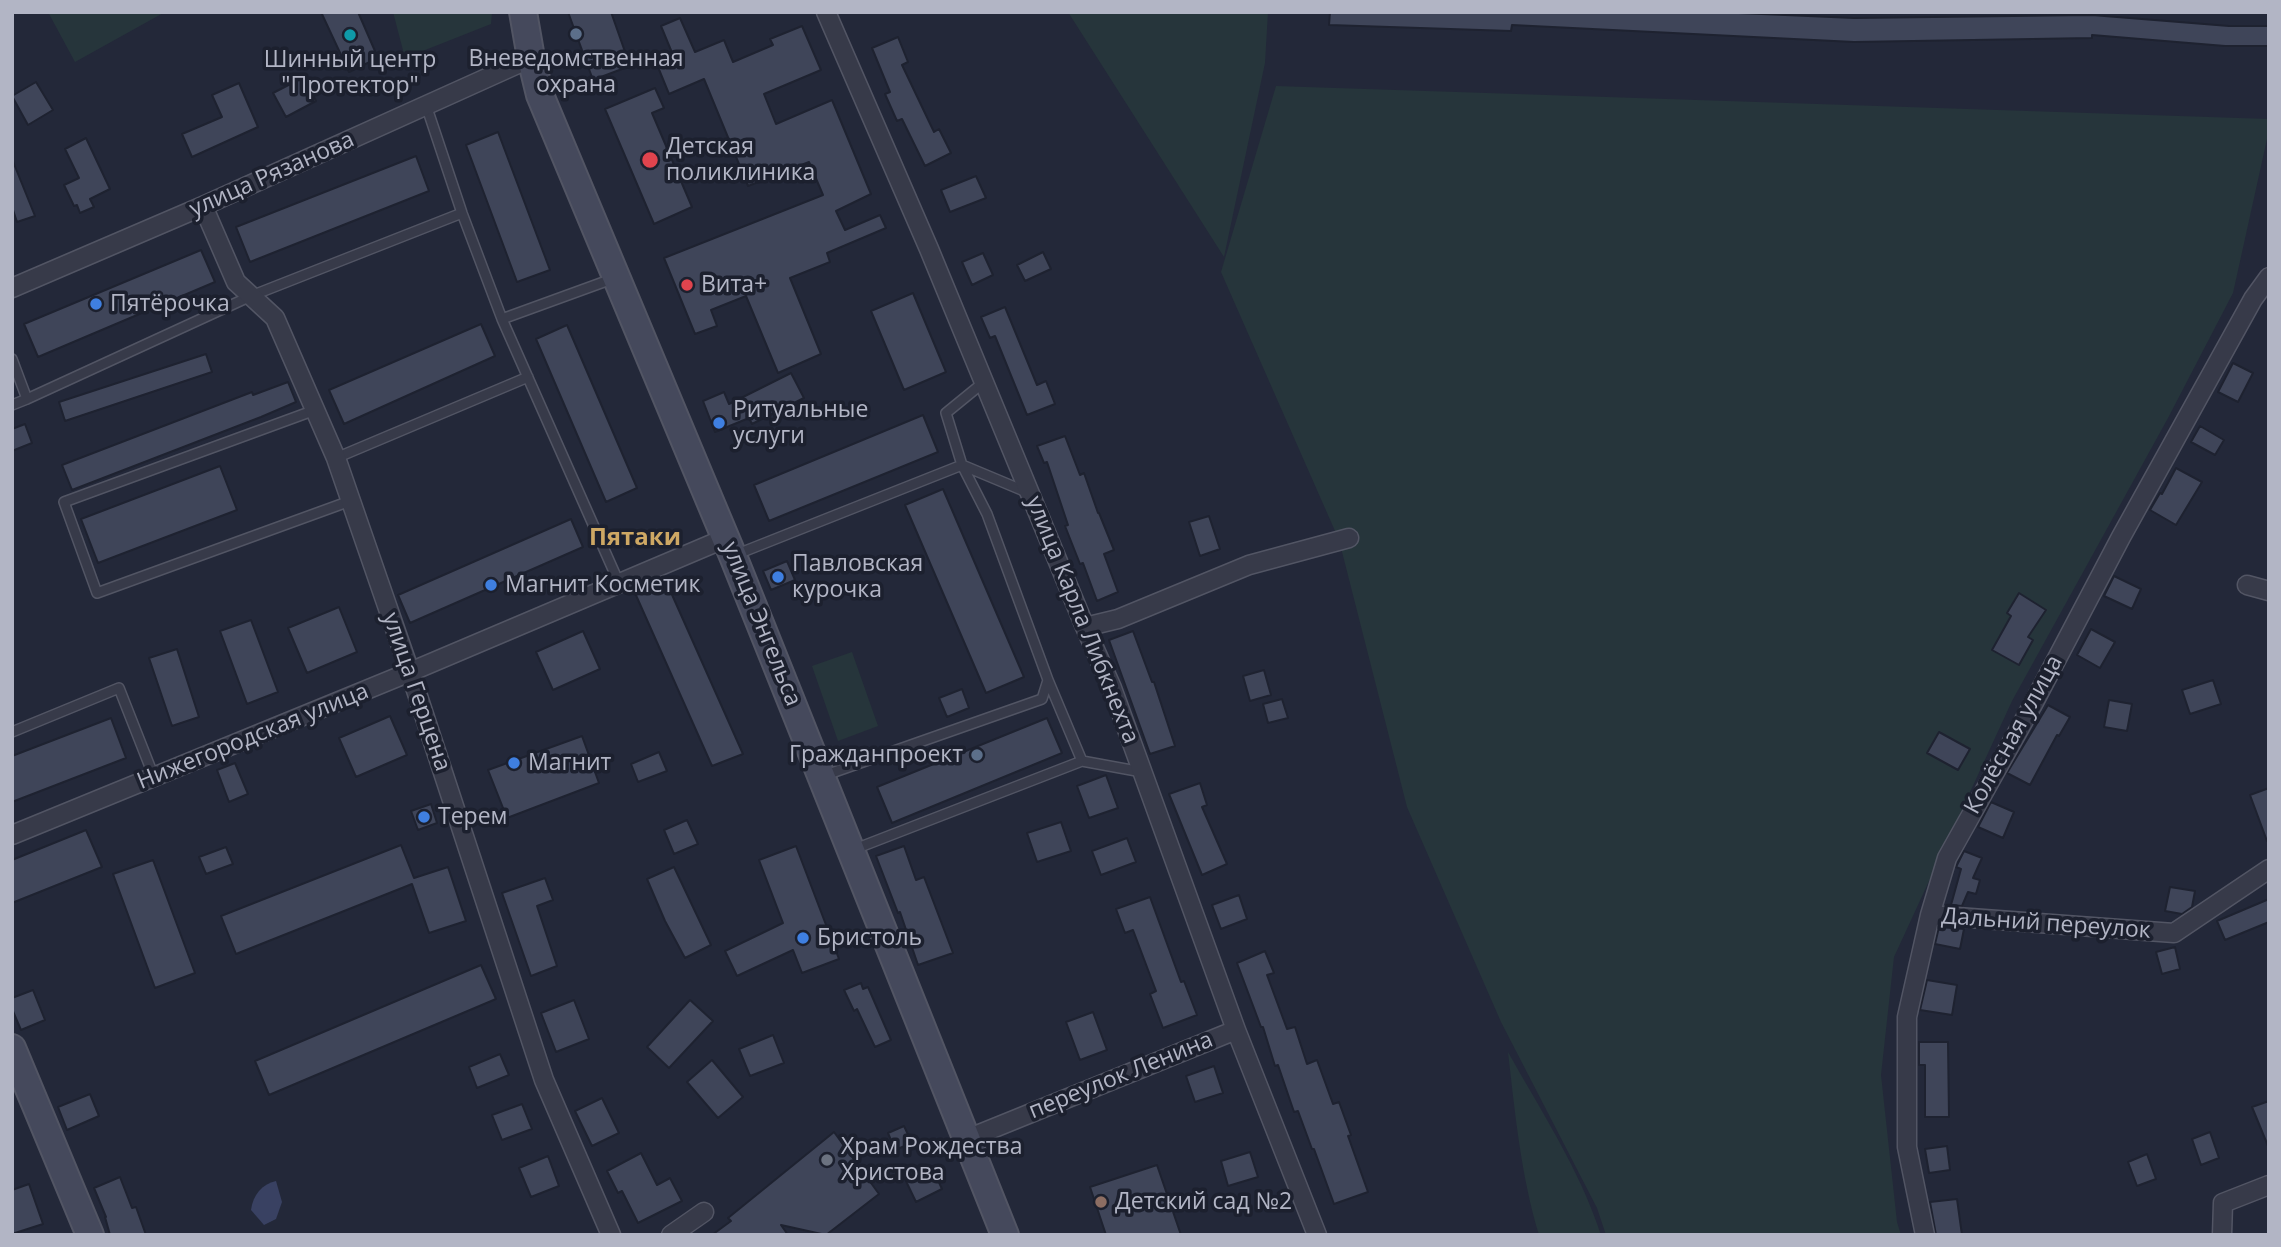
<!DOCTYPE html>
<html>
<head>
<meta charset="utf-8">
<style>
  body { margin:0 }
  #map { position:relative; width:2281px; height:1247px; overflow:hidden; background:#232839; font-family:"Open Sans",sans-serif }
  canvas { display:block }
  .frame { position:absolute; inset:0; border:14px solid #b2b5c5; pointer-events:none }
</style>
</head>
<body>
<div id="map">
<canvas width="2281" height="1247"></canvas>
<div class="frame"></div>
</div>
<script>
const context = document.querySelector('canvas').getContext('2d');
context.lineJoin = 'round';
function fill(path, color) {
  context.fillStyle = color;
  context.fill(path, 'evenodd');
}
function stroke(path, color, width, dash) {
  context.strokeStyle = color;
  context.lineWidth = width;
  context.lineCap = dash ? 'butt' : 'round';
  context.setLineDash(dash || []);
  context.stroke(path);
}
function write(font, color, halo, rows, align = 'center') {
  context.font = font + ' "Open Sans",sans-serif';
  context.lineWidth = 7;
  context.setLineDash([]);
  context.textBaseline = 'middle';
  context.strokeStyle = halo;
  context.fillStyle = color;
  for (const [text, x, y, turn = 0] of rows) {
    context.save();
    context.translate(x, y);
    context.rotate((+turn || 0) * Math.PI / 180);
    context.textAlign = isNaN(turn) ? turn : align;
    if (halo) context.strokeText(text, 0, 0);
    context.fillText(text, 0, 0);
    context.restore();
  }
}
fill(new Path2D(`
  M48 12H165L75 62Z
  M393 12H492L491 24 405 58Z
  M1068 12H1268L1265 63 1224 257Z
  M1276 86 2269 119V130L2233 293 2168 418 2012 701 1894 957 1881 1075 1897 1222 1901 1235H1606L1597 1208 1501 1022 1407 807 1339 540 1221 272Z
  M852 652 878 726 838 741 812 666Z
  M1508 1052C1541 1111 1580 1170 1601 1235H1539C1521 1176 1515 1113 1508 1052Z`), '#26353b');
fill(new Path2D(`
  M276 1181 282 1202 276 1219 264 1225 251 1210C253 1195 262 1184 276 1181Z`), '#394162');
const building = new Path2D(`
  M321 12H358L378 58 349 72Z
  M568 12H611L630 66 593 80Z
  M1330 12H1716L1854 18 2092 15 2229 26H2269V46H2225L2092 35V38L1854 42 1512 25 1511 31 1329 25Z
  M680 18 695 52 724 40 733 62 773 45 770 39 802 26 821 70 764 94 776 124 832 100 871 194 836 211 845 230 880 215 886 228 827 253 830 262 790 278 821 354 778 373 746 296 711 310 717 326 695 334 664 258 823 195 809 162 748 186 704 79 669 94 658 67 675 60 661 26Z
  M898 37 908 62 902 65 934 132 939 129 951 153 925 166 902 119 897 121 885 94 890 92 872 48Z
  M304 77 316 101 286 117 273 93Z
  M36 82 53 110 28 125 12 96Z
  M239 83 258 127 192 157 182 134 222 117 212 95Z
  M655 88 664 108 652 113 692 207 654 224 605 109Z
  M498 132 550 270 517 282 466 145Z
  M86 138 110 189 90 199 94 207 80 213 77 205 74 206 64 185 79 178 65 149Z
  M416 156 429 191 250 262 236 227Z
  M12 159 35 216 17 222 12 207Z
  M976 176 986 198 950 212 941 190Z
  M201 250 215 282 38 357 24 324Z
  M1043 252 1051 269 1025 281 1017 265Z
  M983 253 993 275 972 285 962 262Z
  M913 293 946 372 904 390 871 311Z
  M1005 307 1037 385 1046 381 1055 404 1027 415 995 336 990 338 981 317Z
  M481 324 495 356 344 424 329 390Z
  M567 325 637 488 606 502 536 339Z
  M206 354 212 372 65 421 59 402Z
  M2233 363 2253 373 2238 402 2218 392Z
  M791 373 804 398 752 424 749 418 715 432 703 401 724 392 729 404Z
  M288 382 296 402 261 417 72 490 62 465 252 392 253 395Z
  M923 415 938 452 769 521 754 485Z
  M25 424 32 443 12 451V429Z
  M2200 426 2224 440 2215 455 2191 442Z
  M1065 436 1080 475 1084 473 1098 513H1099L1114 550 1104 554 1118 592 1097 601 1083 563 1080 564 1065 526 1068 525 1047 462 1044 463 1037 446Z
  M220 466 237 510 98 563 81 519Z
  M2176 468 2202 482 2176 525 2150 510 2160 493 2162 494Z
  M943 489 1024 677 986 693 905 505Z
  M1209 516 1220 549 1200 556 1189 522Z
  M571 519 583 547 410 623 398 595Z
  M787 561 795 580 771 590 763 571Z
  M2114 576 2141 589 2132 609 2104 596Z
  M665 579 743 754 712 766 635 593Z
  M2019 593 2046 610 2028 637 2033 640 2019 665 1992 650 2011 616 2007 613Z
  M339 607 357 652 307 673 288 628Z
  M251 620 278 692 247 704 220 631Z
  M2091 629 2115 642 2100 668 2077 655Z
  M583 631 600 669 553 690 536 652Z
  M1133 631 1152 682H1154L1175 746 1150 754 1109 640Z
  M177 649 199 717 172 726 149 658Z
  M1264 670 1271 695 1250 701 1243 676Z
  M2213 680 2221 704 2190 714 2182 690Z
  M962 689 969 708 947 717 939 698Z
  M1282 699 1288 718 1268 723 1263 704Z
  M2109 700 2132 704 2127 731 2104 727Z
  M2048 705 2070 717 2059 736 2057 735 2030 785 2007 773Z
  M390 716 407 755 356 777 339 738Z
  M111 718 126 758 12 802V756Z
  M1047 718 1062 753 892 823 877 787Z
  M1939 732 1970 749 1958 770 1927 753Z
  M582 736 599 783 507 818 488 770Z
  M659 752 667 771 638 782 631 764Z
  M235 763 248 794 229 802 217 770Z
  M1106 775 1118 808 1089 818 1077 786Z
  M1200 783 1207 805 1202 807 1227 864 1202 875 1169 794Z
  M2269 788V841H2267L2250 795Z
  M1991 802 2014 812 2003 838 1978 827Z
  M431 804 437 823 418 830 411 811Z
  M687 820 698 844 674 854 664 830Z
  M1061 822 1071 851 1037 862 1027 833Z
  M86 830 102 867 12 903V860Z
  M1127 838 1136 862 1101 875 1092 851Z
  M401 845 414 878 448 867 466 921 429 933 412 884 236 954 221 916Z
  M796 846 839 959 802 973 793 950 737 976 725 951 783 923 759 860Z
  M904 846 916 880 924 877 953 953 918 965 900 912 898 913 876 856Z
  M226 847 233 864 206 874 199 857Z
  M1964 851 1982 858 1973 878 1980 880 1976 894 1968 892 1962 906 1951 905 1961 869 1956 867Z
  M153 860 195 973 155 988 113 874Z
  M674 867 711 945 685 958 665 921 647 879Z
  M545 878 553 900 537 906 557 966 531 976 502 893Z
  M2170 887 2195 891 2192 907 2182 914 2165 911Z
  M1239 895 1247 919 1221 929 1212 905Z
  M1150 897 1181 982 1184 981 1197 1015 1163 1028 1150 994 1156 991 1133 930 1125 933 1116 909Z
  M2269 899V922L2225 940 2217 921Z
  M1939 927 1964 929 1960 949 1935 944Z
  M2175 947 2180 969 2162 974 2156 952Z
  M1265 951 1274 973 1267 975 1287 1029 1295 1027 1307 1064 1317 1060 1333 1104 1339 1102 1351 1135 1348 1136 1368 1192 1334 1204 1314 1149H1312L1298 1111 1294 1112 1278 1065 1275 1066 1263 1027H1261L1237 963Z
  M481 965 496 999 269 1095 255 1061Z
  M1927 980 1957 985 1952 1015 1920 1010Z
  M861 983 863 989 868 987 891 1040 875 1047 857 1009 854 1011 844 990Z
  M33 990 45 1020 21 1030 12 1009V998Z
  M574 1000 589 1039 556 1052 541 1013Z
  M690 1000 713 1021 669 1068 647 1047Z
  M1093 1012 1107 1050 1080 1060 1066 1022Z
  M773 1035 784 1063 750 1076 739 1049Z
  M1919 1042H1948L1949 1117H1925V1065H1919Z
  M500 1054 509 1075 477 1088 469 1067Z
  M712 1060 743 1097 718 1118 687 1082Z
  M1214 1066 1223 1093 1195 1102 1186 1076Z
  M90 1094 99 1116 67 1130 58 1107Z
  M602 1098 619 1133 592 1146 575 1111Z
  M2269 1101V1146H2268L2252 1107Z
  M522 1104 532 1129 502 1140 492 1115Z
  M904 1126 912 1143 895 1150 888 1133Z
  M834 1132 879 1194 826 1235 781 1225 788 1235H712L731 1221 728 1218Z
  M2210 1132 2219 1158 2201 1165 2192 1139Z
  M1947 1146 1950 1170 1929 1173 1925 1149Z
  M1250 1152 1258 1177 1228 1186 1221 1161Z
  M641 1153 657 1185 670 1178 682 1201 638 1223 622 1191 618 1193 607 1171Z
  M2147 1154 2156 1179 2137 1186 2128 1162Z
  M548 1156 559 1186 531 1197 519 1168Z
  M1157 1165 1181 1235H1106L1090 1187Z
  M932 1167 942 1189 916 1202 905 1179Z
  M120 1177 132 1208 136 1207 146 1235H110L105 1217H106L94 1188Z
  M29 1184 43 1224 12 1234V1190Z
  M1957 1199 1962 1235H1936L1930 1202Z`);
fill(building, '#3f4559');
stroke(building, '#1e2230', 2);
const lane = new Path2D(`
  M426 105 462 213 502 319 619 583
  M502 319 612 279
  M12 359 27 399 12 405
  M984 382 946 413 962 465 1029 493
  M27 399 251 296 462 213
  M315 410 64 502 97 593 350 501
  M336 458 528 377
  M735 555 962 465 987 514 1048 680 1042 699 823 776
  M1048 680 1082 761 1142 772
  M12 732 119 688 154 777
  M855 849 1082 761`);
const street = new Path2D(`
  M826 12 929 249 1085 627 1112 688 1236 1030 1317 1235
  M203 206 236 282 275 318 336 458 410 672 544 1080 611 1235
  M12 288 203 206 531 58
  M2247 585 2269 591
  M1085 627 1118 619 1249 565 1349 538
  M12 835 410 672 726 538
  M1930 915 2174 933 2269 869
  M967 1139 1236 1030
  M671 1235 704 1212
  M1925 1235 1907 1147V1017L1930 915 1947 858 2032 706 2121 537 2253 299 2269 277
  M2222 1235 2223 1203 2269 1185`);
const secondary = new Path2D(`
  M523 12 531 58 540 95 733 556 1005 1235
  M12 1048 90 1235`);
stroke(lane, '#525564', 12);
stroke(street, '#525564', 21);
stroke(secondary, '#525564', 30);
stroke(lane, '#373a49', 9);
stroke(street, '#373a49', 18);
stroke(secondary, '#45495c', 26);
for (const [x, y, r, color] of [
  [576,34,7,"#5c6f8a"],
  [350,35,7,"#0f9aa8"],
  [650,160,9,"#e0444e"],
  [687,285,7,"#e0444e"],
  [96,304,7,"#3f7fe0"],
  [719,423,7,"#3f7fe0"],
  [778,577,7,"#3f7fe0"],
  [491,585,7,"#3f7fe0"],
  [977,755,7,"#5c6f8a"],
  [514,763,7,"#3f7fe0"],
  [424,817,7,"#3f7fe0"],
  [803,938,7,"#3f7fe0"],
  [827,1160,7,"#6b7280"],
  [1101,1202,7,"#8d6e63"]
]) {
  const dot = new Path2D();
  dot.arc(x, y, r, 0, 2 * Math.PI);
  context.fillStyle = color;
  context.fill(dot);
  stroke(dot, '#1c202e', 2.5);
}
write('23px', '#b2b5c5', '#1c202e', [
  ["Вневедомственная",576,59,"center"],
  ["охрана",576,85,"center"],
  ["Шинный центр",350,60,"center"],
  ["\"Протектор\"",350,86,"center"],
  ["Детская",666,147],
  ["поликлиника",666,173],
  ["Вита+",701,285],
  ["Пятёрочка",110,304],
  ["Ритуальные",733,410],
  ["услуги",733,436],
  ["Павловская",792,564],
  ["курочка",792,590],
  ["Магнит Косметик",505,585],
  ["Гражданпроект",963,755,"right"],
  ["Магнит",528,763],
  ["Терем",438,817],
  ["Бристоль",817,938],
  ["Храм Рождества",841,1147],
  ["Христова",841,1173],
  ["Детский сад №2",1115,1202]
], 'left');
write('23px', '#b2b5c5', '#1c202e', [
  ["улица Рязанова",272,175,-24],
  ["улица Карла Либкнехта",1082,620,68],
  ["улица Энгельса",761,624,68],
  ["улица Герцена",416,692,71],
  ["Колёсная улица",2014,735,-61],
  ["Нижегородская улица",253,737,-22],
  ["Дальний переулок",2046,924,4],
  ["переулок Ленина",1121,1076,-22]
]);
write('bold 24px', '#cea864', '#1c202e', [
  ["Пятаки",635,538]
]);
</script>
</body>
</html>
